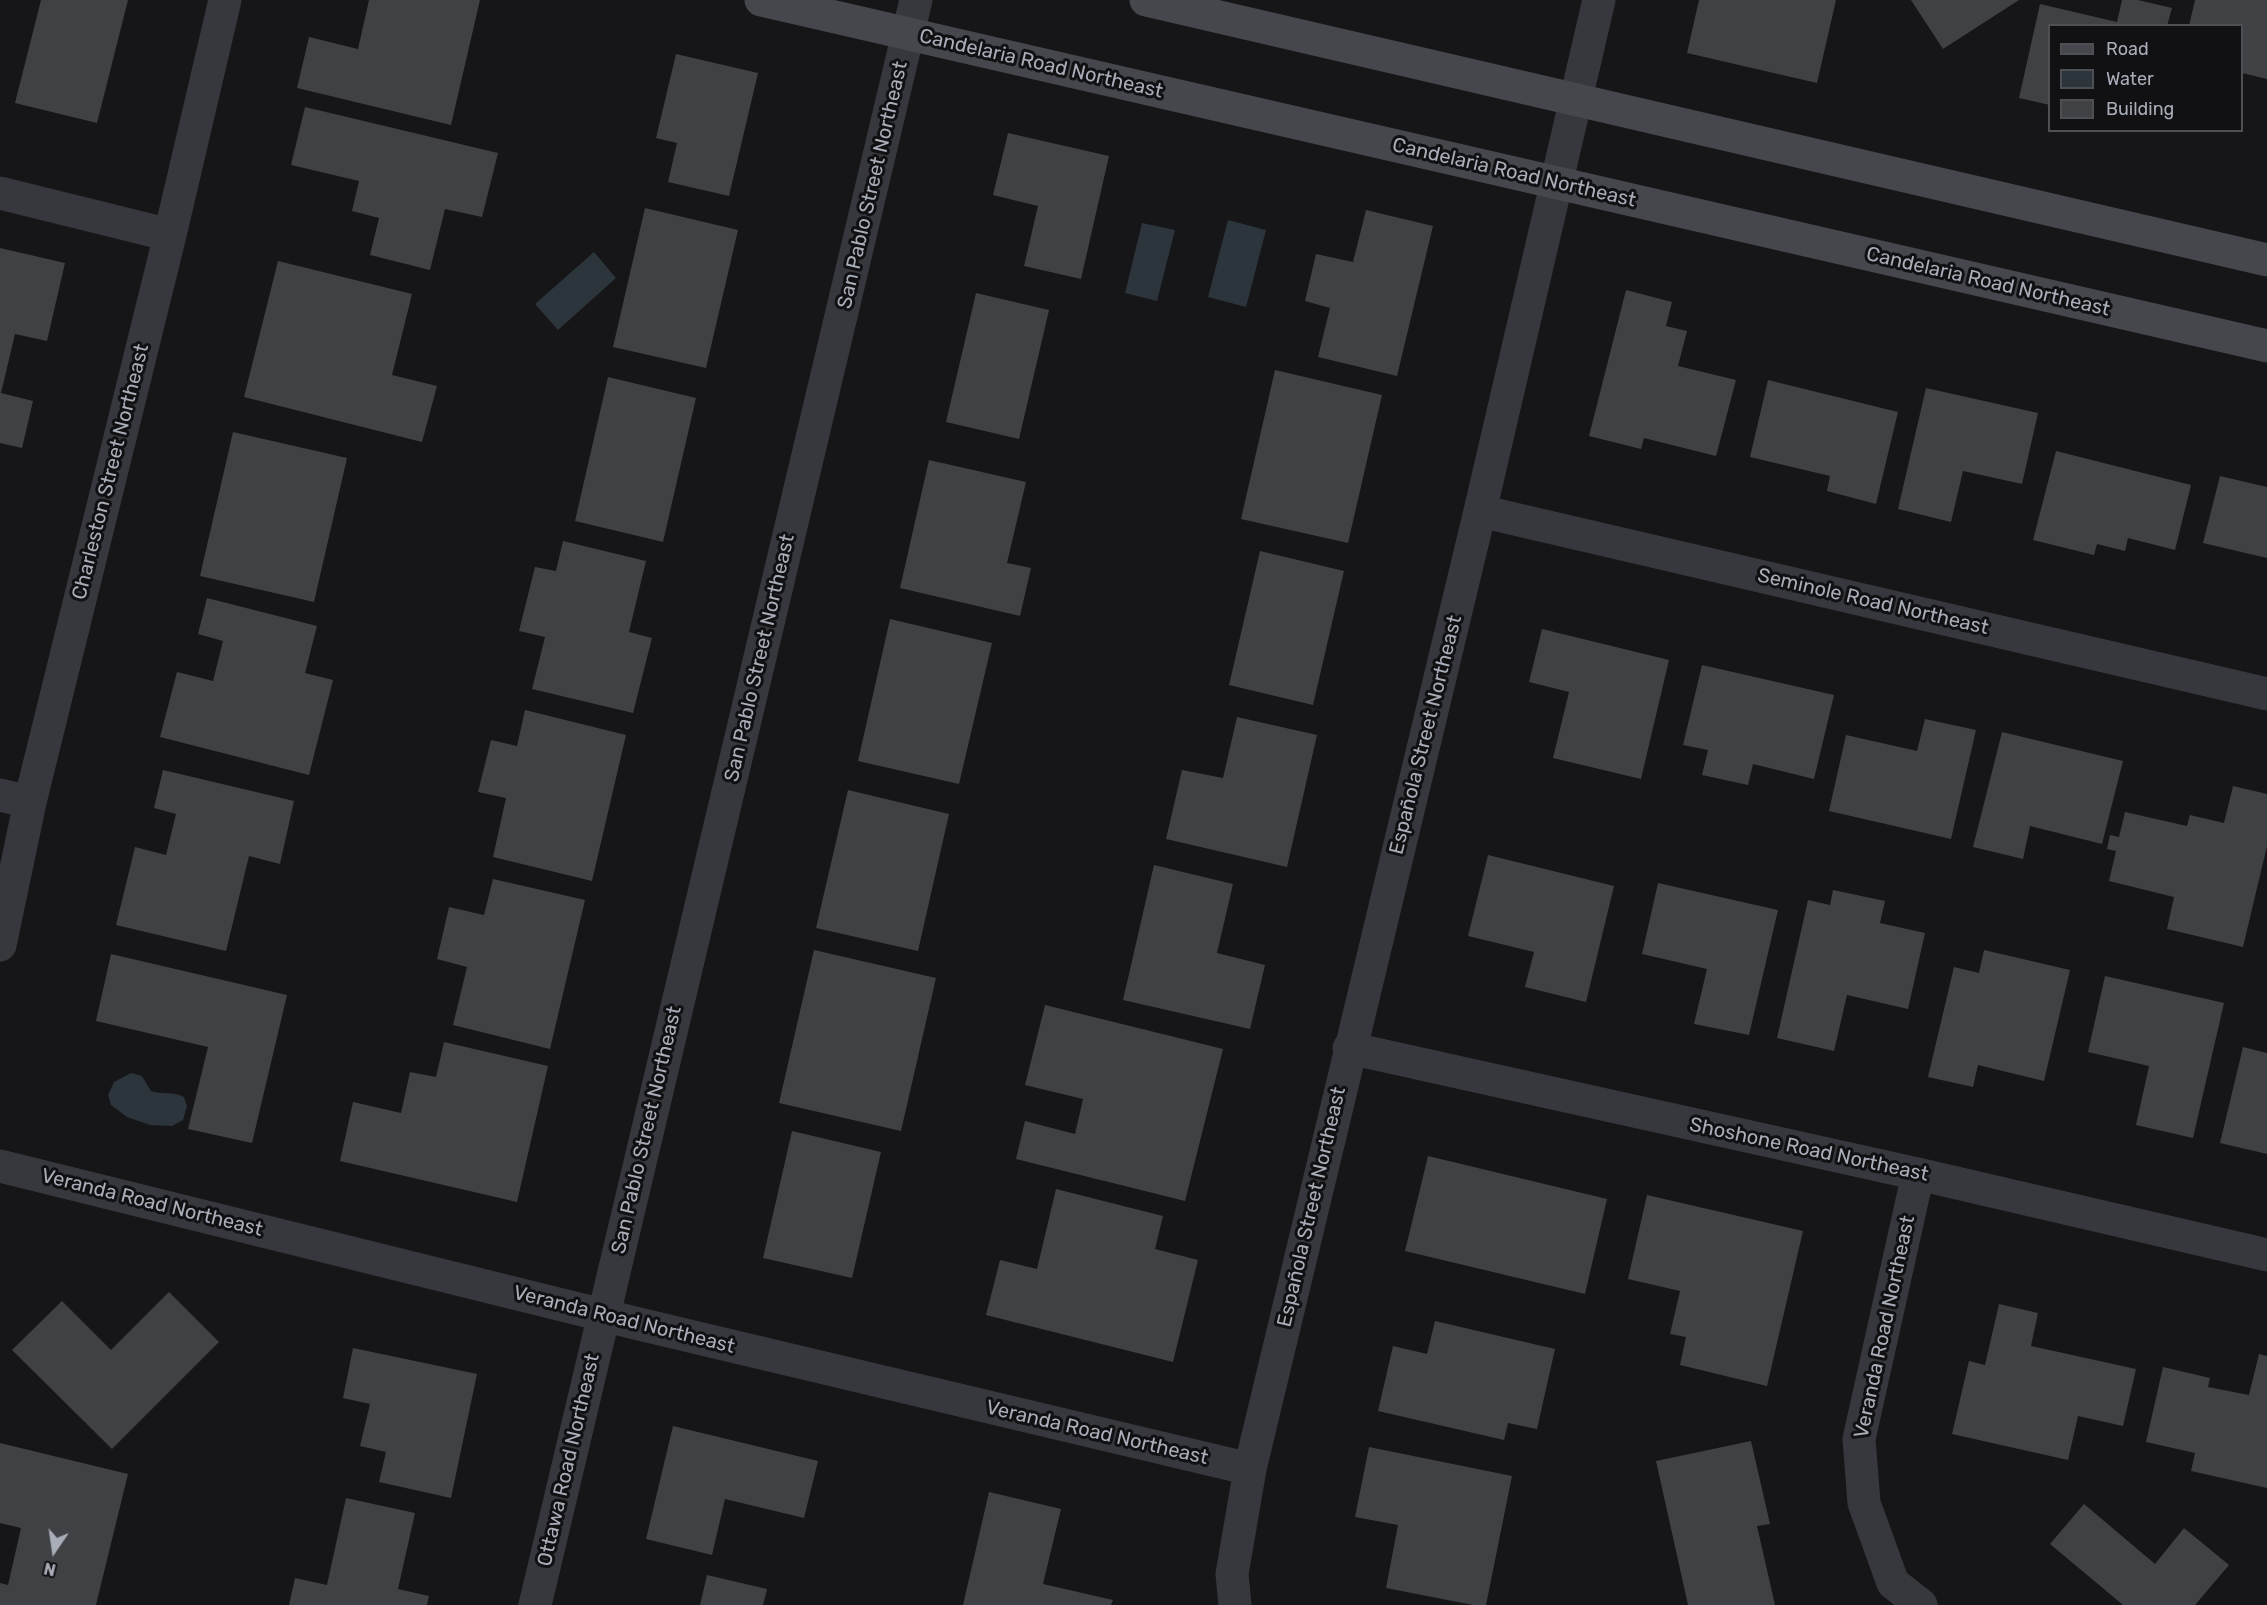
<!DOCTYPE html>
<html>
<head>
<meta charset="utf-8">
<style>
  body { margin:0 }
  #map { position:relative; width:2267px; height:1605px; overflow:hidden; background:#161618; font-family:Rubik,sans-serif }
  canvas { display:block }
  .legend { position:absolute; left:2048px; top:24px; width:195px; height:108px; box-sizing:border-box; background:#111113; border:2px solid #4d4f55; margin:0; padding:8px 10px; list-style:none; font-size:18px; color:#a8adb8 }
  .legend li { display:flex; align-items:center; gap:12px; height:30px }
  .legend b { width:30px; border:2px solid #4d4f55 }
  .north { position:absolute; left:24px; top:1521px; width:60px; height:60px; -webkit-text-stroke:4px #111113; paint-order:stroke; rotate:193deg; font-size:16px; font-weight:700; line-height:24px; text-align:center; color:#a8adb8 }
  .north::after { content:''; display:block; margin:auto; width:21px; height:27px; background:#a8adb8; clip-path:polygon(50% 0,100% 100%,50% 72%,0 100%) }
</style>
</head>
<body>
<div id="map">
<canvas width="2267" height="1605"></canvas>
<ul class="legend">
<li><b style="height:8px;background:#45474d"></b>Road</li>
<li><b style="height:16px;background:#2c353c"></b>Water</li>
<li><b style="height:16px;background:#404145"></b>Building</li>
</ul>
<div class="north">N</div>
</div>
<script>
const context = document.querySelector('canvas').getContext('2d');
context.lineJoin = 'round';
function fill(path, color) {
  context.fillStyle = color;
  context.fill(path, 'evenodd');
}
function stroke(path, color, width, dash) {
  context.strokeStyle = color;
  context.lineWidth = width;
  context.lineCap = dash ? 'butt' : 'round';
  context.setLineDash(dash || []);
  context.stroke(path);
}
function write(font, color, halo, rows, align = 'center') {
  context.font = font + ' Rubik,sans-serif';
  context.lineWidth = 6;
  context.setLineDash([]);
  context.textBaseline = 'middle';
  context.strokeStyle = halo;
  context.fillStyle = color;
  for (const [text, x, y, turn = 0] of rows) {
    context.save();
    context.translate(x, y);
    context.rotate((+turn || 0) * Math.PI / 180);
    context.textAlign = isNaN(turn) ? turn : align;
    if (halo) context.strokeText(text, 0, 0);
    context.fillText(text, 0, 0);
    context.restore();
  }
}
fill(new Path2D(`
  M1228 220 1266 230 1246 307 1208 297Z
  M1142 223 1175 230 1157 301 1125 293Z
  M594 252 616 278 558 330 535 304Z
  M131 1073 142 1076 151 1091C163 1095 173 1091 184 1097L187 1106 183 1120 172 1126 150 1125 127 1117 111 1105 108 1095 114 1082Z`), '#2c353c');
fill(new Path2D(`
  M41 0H128L97 123 15 103Z
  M369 0H480L451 125 297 88 309 37 358 49Z
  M1699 0H1836L1817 83 1687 53Z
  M1911 0H2019L1943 49Z
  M2122 0H2138L2172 8 2167 26H2050V105L2019 98 2040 4 2117 22Z
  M2195 0H2267V79L2242 73V26H2189Z
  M676 54 758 73 729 196 668 182 677 143 656 138Z
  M305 107 498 153 482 217 445 209 430 270 370 255 379 218 352 211 359 181 291 165Z
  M1008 133 1109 156 1081 279 1024 266 1038 206 993 195Z
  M645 208 738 230 706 368 613 347Z
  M1366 210 1433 226 1397 376 1318 357 1330 308 1305 301 1316 254 1353 262Z
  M0 248 65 263 47 341 15 334 1 393 33 401 22 448 0 443Z
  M278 261 412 294 392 375 437 386 422 442 244 397Z
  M1626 290 1672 302 1666 326 1687 331 1678 366 1736 380 1716 456 1644 438 1641 449 1589 436Z
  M976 293 1049 310 1019 439 946 422Z
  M1275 370 1382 395 1348 543 1241 519Z
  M608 377 696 398 663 542 575 521Z
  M1768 380 1898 412 1876 504 1827 491 1830 476 1750 457Z
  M1926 388 2038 413 2022 484 1963 471 1951 522 1898 509Z
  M233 432 347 458 314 602 200 576Z
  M2056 451 2191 485 2175 550 2128 538 2125 551 2097 544 2094 555 2033 540Z
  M929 460 1026 482 1007 563 1031 568 1020 616 900 588Z
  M2220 476 2267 487V558L2203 543Z
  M563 541 646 561 629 632 652 638 633 713 532 689 545 637 519 631 535 567 556 571Z
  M1260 551 1344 571 1313 705 1229 685Z
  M207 598 317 626 305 673 333 680 309 775 160 737 177 672 213 681 223 641 198 634Z
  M890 619 992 643 959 784 858 761Z
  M1542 629 1669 660 1641 779 1553 758 1569 692 1529 682Z
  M1702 665 1834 695 1814 779 1753 764 1748 785 1702 775 1708 750 1683 745Z
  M525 710 626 735 592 881 493 857 506 798 478 792 491 740 517 746Z
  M1237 717 1317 735 1287 867 1166 839 1182 770 1223 778Z
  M1925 719 1976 730 1951 839 1829 811 1846 735 1917 751Z
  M2002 732 2123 761 2102 844 2030 826 2023 859 1973 847Z
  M163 770 294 801 280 864 249 856 226 951 116 925 135 847 166 855 176 814 154 808Z
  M2233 786 2267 794V846L2243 947 2167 929 2174 897 2109 881 2116 851 2107 849 2110 835 2119 837 2125 812 2187 826 2190 815 2224 823Z
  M848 790 949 814 918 951 816 928Z
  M1488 855 1614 886 1586 1002 1525 987 1534 952 1468 936Z
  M1154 865 1233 884 1217 953 1265 965 1250 1029 1123 1000Z
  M493 879 585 900 550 1049 453 1025 467 967 437 959 449 907 484 915Z
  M1658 883 1778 910 1749 1035 1694 1024 1707 969 1642 954Z
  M1833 890 1885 901 1880 923 1925 933 1908 1009 1847 995 1834 1051 1777 1038 1808 900 1830 905Z
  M814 950 936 978 901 1131 779 1103Z
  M1984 950 2070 970 2044 1081 1978 1065 1973 1087 1928 1077 1954 967 1979 973Z
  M111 954 287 995 252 1143 188 1129 208 1047 96 1021Z
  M2105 976 2224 1003 2193 1138 2136 1125 2149 1066 2088 1052Z
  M1045 1005 1223 1049 1185 1201 1016 1159 1025 1121 1075 1134 1083 1099 1025 1085Z
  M444 1042 548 1066 517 1202 340 1161 353 1102 401 1113 410 1072 436 1077Z
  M2243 1047 2267 1053V1154L2220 1143Z
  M792 1131 881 1152 852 1278 763 1258Z
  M1428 1156 1607 1199 1585 1294 1405 1251Z
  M1056 1189 1163 1216 1155 1249 1198 1260 1173 1362 986 1315 1000 1260 1037 1269Z
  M1647 1195 1803 1231 1767 1386 1680 1365 1686 1337 1670 1334 1680 1291 1628 1279Z
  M169 1292 219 1342 112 1449 12 1350 62 1301 111 1350Z
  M1999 1304 2038 1313 2031 1346 2136 1369 2123 1426 2078 1416 2068 1460 1952 1434 1969 1361 1985 1365Z
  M1435 1321 1555 1349 1537 1429 1508 1423 1504 1440 1378 1411 1393 1346 1427 1354Z
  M353 1348 477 1374 451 1498 379 1482 386 1452 360 1446 370 1404 343 1398Z
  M2259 1354 2267 1356V1488L2191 1471 2195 1453 2146 1442 2163 1367 2210 1378 2208 1387 2249 1395Z
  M673 1426 818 1461 804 1518 725 1499 712 1555 646 1539Z
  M1751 1441 1770 1524 1757 1526 1775 1605H1688L1656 1461Z
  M0 1443 128 1474 96 1605H0V1583L8 1585 21 1528 0 1523Z
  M1369 1447 1512 1476 1486 1605H1473L1386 1588 1398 1525 1355 1517Z
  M989 1492 1061 1509 1043 1584 1113 1600 1111 1605H963Z
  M346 1498 415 1513 398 1589 429 1596 427 1605H289L295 1578 327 1585Z
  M2084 1504 2155 1564 2184 1528 2229 1565 2195 1605H2123L2050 1544Z
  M707 1575 767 1589 763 1605H700Z`), '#404145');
stroke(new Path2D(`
  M0 193 170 235
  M1480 511 2267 694
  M0 795 30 802
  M0 945 30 802 170 235 225 0
  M1349 1048 1918 1174 2267 1255
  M0 1166 639 1324 1250 1469
  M1918 1174 1859 1439 1864 1503 1893 1583 1921 1605
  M535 1605 916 0
  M1235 1605 1232 1574 1250 1469 1480 511 1599 0`), '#37383d', 33);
stroke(new Path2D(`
  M761 0 2267 346
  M1146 0 2267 260`), '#45474d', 33);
write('20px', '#a8adb8', '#111113', [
  ["Candelaria Road Northeast",1041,64,13],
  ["Candelaria Road Northeast",1514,173,13],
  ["San Pablo Street Northeast",873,185,-77],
  ["Candelaria Road Northeast",1988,282,13],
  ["Charleston Street Northeast",111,472,-76],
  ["Seminole Road Northeast",1873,602,13],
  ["San Pablo Street Northeast",760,658,-77],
  ["Española Street Northeast",1426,735,-76],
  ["San Pablo Street Northeast",647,1130,-77],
  ["Shoshone Road Northeast",1809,1150,12],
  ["Veranda Road Northeast",152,1203,14],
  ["Española Street Northeast",1312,1207,-77],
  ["Veranda Road Northeast",624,1320,14],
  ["Veranda Road Northeast",1885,1327,-78],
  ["Veranda Road Northeast",1097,1433,13],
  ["Ottawa Road Northeast",569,1460,-77]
]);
</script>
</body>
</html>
